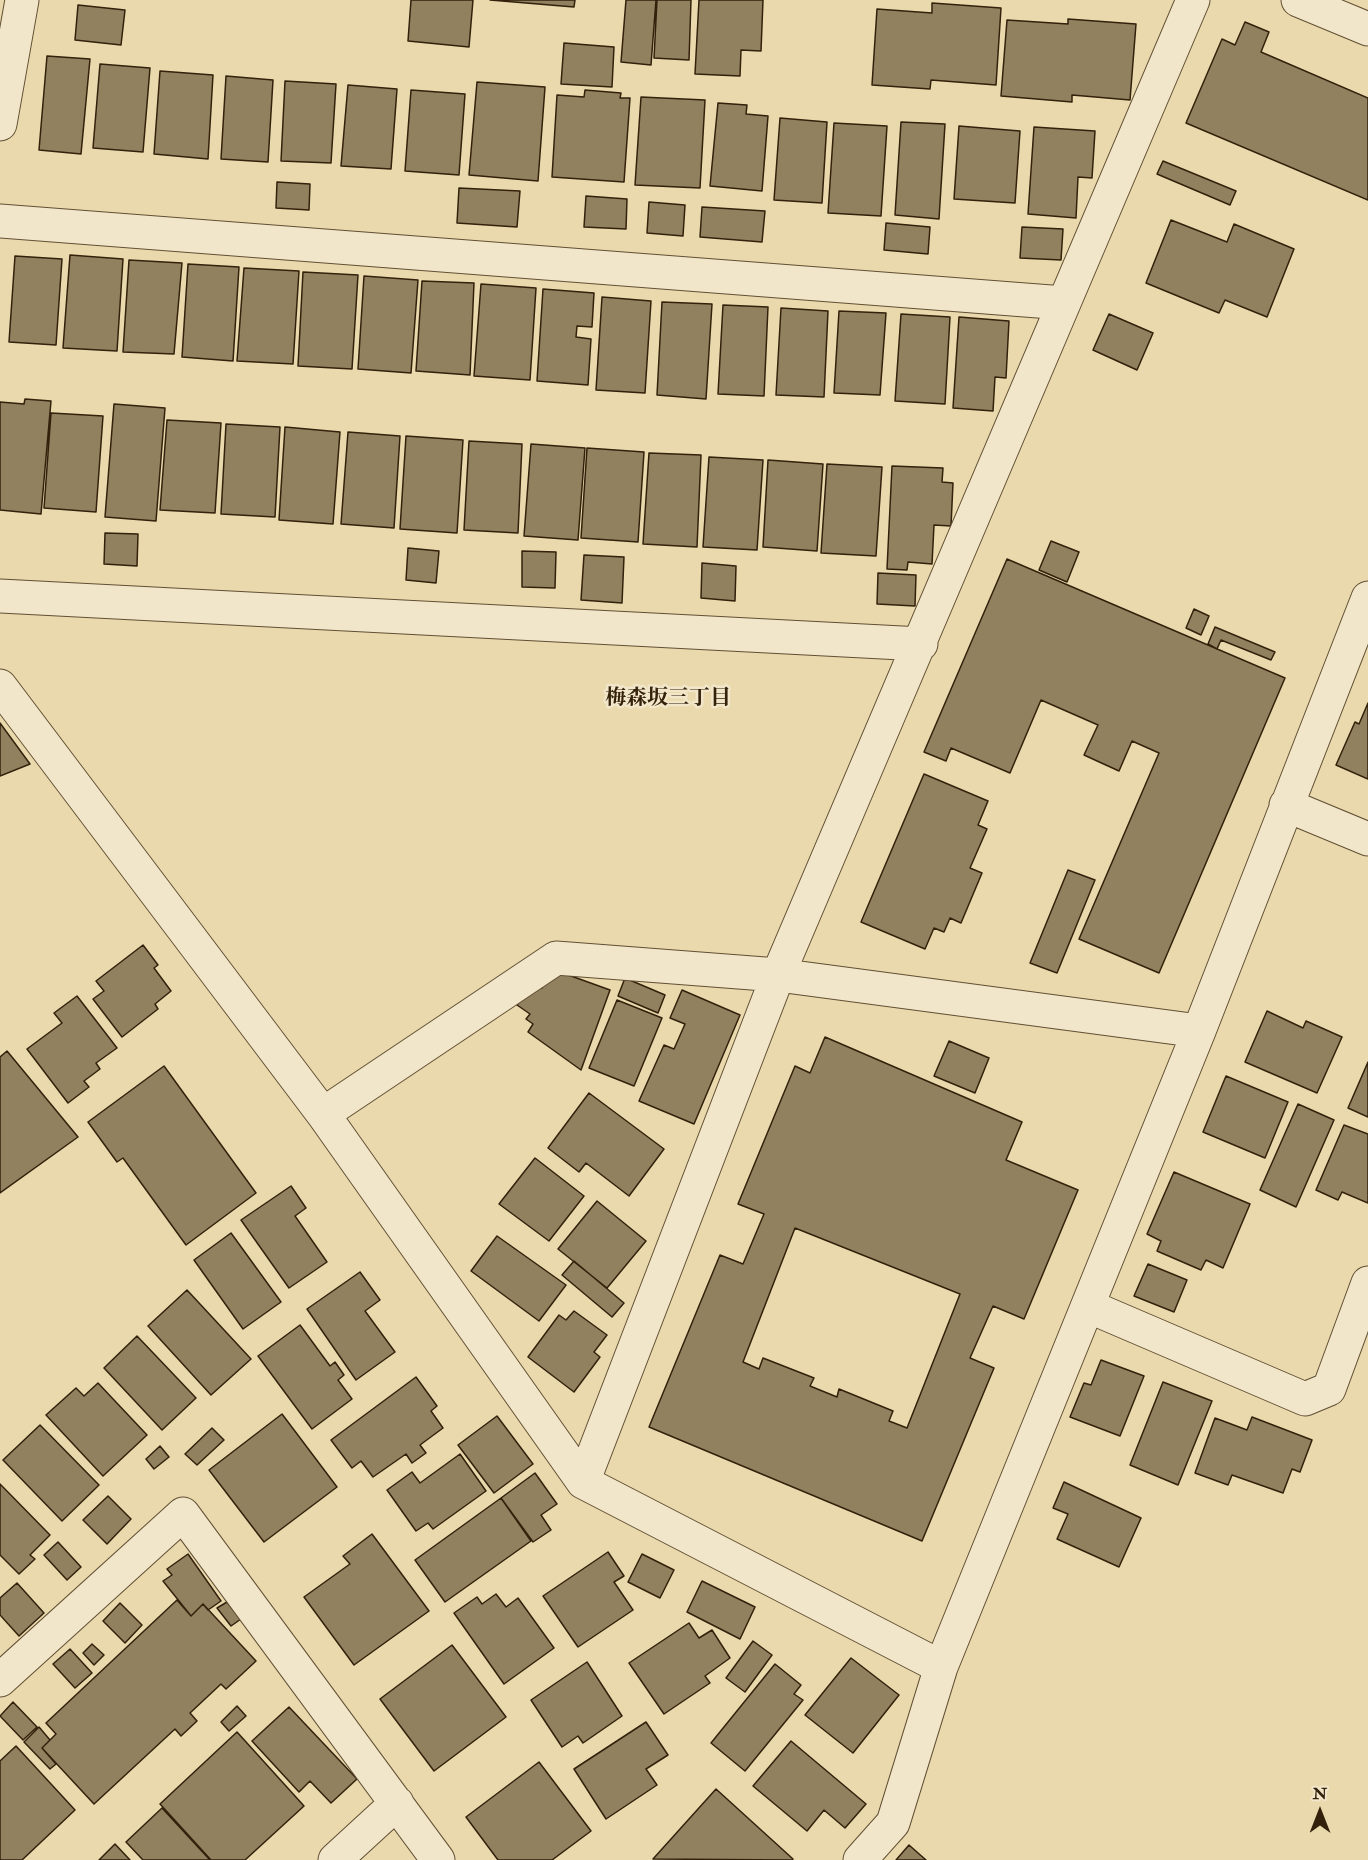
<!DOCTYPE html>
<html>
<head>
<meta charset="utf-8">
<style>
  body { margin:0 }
  #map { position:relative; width:1368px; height:1860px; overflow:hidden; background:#ead9ac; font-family:"IM FELL Double Pica",serif }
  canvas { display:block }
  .north { position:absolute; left:1290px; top:1782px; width:60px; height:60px; -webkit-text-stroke:4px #f1e6c9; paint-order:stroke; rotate:0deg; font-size:16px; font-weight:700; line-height:24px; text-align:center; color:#33210c }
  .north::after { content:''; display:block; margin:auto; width:21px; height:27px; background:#33210c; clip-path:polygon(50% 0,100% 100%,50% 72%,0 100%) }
</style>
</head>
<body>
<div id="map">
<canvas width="1368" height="1860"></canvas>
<div class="north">N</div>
</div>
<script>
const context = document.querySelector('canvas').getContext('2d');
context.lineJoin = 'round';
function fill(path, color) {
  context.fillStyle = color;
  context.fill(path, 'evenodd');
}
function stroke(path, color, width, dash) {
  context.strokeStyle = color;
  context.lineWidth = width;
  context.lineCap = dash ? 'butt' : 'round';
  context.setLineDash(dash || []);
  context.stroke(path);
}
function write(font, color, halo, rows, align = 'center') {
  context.font = font + ' "IM FELL Double Pica","Noto Serif JP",serif';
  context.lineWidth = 5;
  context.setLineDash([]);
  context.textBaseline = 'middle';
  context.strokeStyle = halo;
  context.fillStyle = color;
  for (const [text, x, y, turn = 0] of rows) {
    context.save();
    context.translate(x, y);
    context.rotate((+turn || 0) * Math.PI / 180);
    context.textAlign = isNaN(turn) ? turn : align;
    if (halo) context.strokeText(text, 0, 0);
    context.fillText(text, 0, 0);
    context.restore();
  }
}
const building = new Path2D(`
  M411 0H473L469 47 408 41Z
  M490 0H575L574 7Z
  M626 0H656L651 65 621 62Z
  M657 0H691L689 60 654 58Z
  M699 0H763L761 51 741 50 740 76 695 74Z
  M932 3 1001 8 996 85 931 80 930 89 872 85 877 9 932 13Z
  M78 5 125 10 121 45 75 40Z
  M1068 19 1136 24 1130 100 1072 95V102L1001 96 1007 20 1068 24Z
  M1245 22 1269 32 1261 52 1368 98V200L1186 123 1222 39 1235 45Z
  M564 43 614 47 612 87 561 84Z
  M47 56 90 59 81 154 39 150Z
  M100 64 150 68 143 152 93 148Z
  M160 71 213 75 208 159 154 154Z
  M226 76 273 80 268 162 221 159Z
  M285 81 336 84 331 163 281 161Z
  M477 82 545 87 538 181 469 175Z
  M348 85 397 89 391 169 341 166Z
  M411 90 465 94 459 175 405 171Z
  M585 90 621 93 620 98H630L624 182 552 177 557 95 584 97Z
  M641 97 705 100 700 188 635 185Z
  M718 103 747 105 746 114 768 116 762 191 710 186Z
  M780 118 827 122 822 203 774 200Z
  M901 122 945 124 939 219 895 215Z
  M834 123 887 126 881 216 828 213Z
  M959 126 1020 131 1015 203 954 199Z
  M1034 127 1095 131 1092 178 1078 177 1076 218 1028 214Z
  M1163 161 1236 191 1230 205 1157 174Z
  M277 182 310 184 309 210 276 208Z
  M459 188 520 191 517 227 457 223Z
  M586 196 627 199 626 229 584 227Z
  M649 202 685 205 683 236 647 233Z
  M702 207 765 211 762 242 700 237Z
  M1171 220 1227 242 1234 224 1294 249 1267 317 1225 300 1219 313 1146 283Z
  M886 223 930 227 928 254 884 250Z
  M1022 227 1063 229 1061 260 1020 258Z
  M70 255 123 259 117 351 63 348Z
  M15 256 62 259 56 345 9 342Z
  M129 260 182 263 174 354 123 352Z
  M188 264 239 267 233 361 182 357Z
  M244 268 299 271 293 364 237 361Z
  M303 272 358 275 352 369 298 366Z
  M364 276 418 280 411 373 358 369Z
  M422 281 474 283 470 375 416 371Z
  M481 284 536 288 530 380 474 376Z
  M543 289 594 293 592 327 577 326 576 337 591 339 588 385 537 381Z
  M602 297 651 301 645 393 596 390Z
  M662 302 712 304 706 399 657 395Z
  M723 305 768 307 764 396 718 394Z
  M781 308 828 311 824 397 776 395Z
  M839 311 886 313 880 395 834 393Z
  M901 314 950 317 945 404 895 401Z
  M1109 314 1153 333 1137 370 1093 350Z
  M959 317 1009 321 1006 378 995 377 993 411 953 408Z
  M25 399 51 401 41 514 0 510V402L24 404Z
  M114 404 165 408 156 521 105 517Z
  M51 413 103 416 96 512 44 508Z
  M167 420 221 423 215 513 160 510Z
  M226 424 280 427 275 517 221 514Z
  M285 427 340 432 333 524 279 520Z
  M348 432 400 436 394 528 341 524Z
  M406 436 463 440 457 533 400 529Z
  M469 441 522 444 518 533 464 530Z
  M531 444 585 448 578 540 524 536Z
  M587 448 644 452 638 542 581 538Z
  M649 453 701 455 697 547 643 544Z
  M709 457 763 460 757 550 703 547Z
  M768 460 823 464 817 551 763 547Z
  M827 464 882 467 876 556 821 553Z
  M892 466 943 468 942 482 953 483 951 526 934 525 932 564 908 562 907 570 887 569Z
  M105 533 138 534 137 566 104 564Z
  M1051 541 1079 552 1067 582 1039 570Z
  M408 548 439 551 436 583 406 580Z
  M522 551 556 552 555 588 522 587Z
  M584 555 624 557 622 603 581 600Z
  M1007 559 1285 678 1159 973 1079 939 1159 753 1132 741 1119 771 1084 755 1098 725 1041 700 1010 773 951 748 946 761 924 752Z
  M702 563 736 566 735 601 701 598Z
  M878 573 916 575 915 606 877 604Z
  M1194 609 1209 616 1201 635 1186 628Z
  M1215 627 1275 652 1271 660 1221 640 1217 649 1208 644Z
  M1368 703V779L1336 765 1355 722 1359 724Z
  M0 723 30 764 0 776Z
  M924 774 988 801 978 825 987 829 970 868 982 873 961 923 950 918 944 932 934 928 925 949 861 922Z
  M1068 870 1095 880 1057 973 1030 963Z
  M143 945 158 965 154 968 171 991 155 1004 158 1009 122 1037 93 999 104 991 96 981Z
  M549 968 610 990 581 1070 528 1032 533 1024 526 1019 530 1014 517 1005 533 982 542 988Z
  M625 978 665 995 658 1013 618 996Z
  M682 990 740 1015 694 1124 639 1101 664 1045 674 1049 685 1024 670 1018Z
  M77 996 117 1048 96 1063 100 1069 84 1081 89 1087 68 1103 27 1049 62 1023 54 1013Z
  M617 1000 662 1018 634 1086 589 1068Z
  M1267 1011 1303 1028 1306 1021 1342 1037 1317 1093 1245 1062Z
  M825 1037 1022 1122 1006 1160 1078 1190 1024 1319 993 1306 970 1358 994 1368 922 1541 649 1427 720 1255 743 1264 764 1214 738 1204 795 1066 810 1073ZM795 1228 960 1294 907 1428 889 1421 893 1411 839 1389 837 1397 810 1386 814 1378 763 1358 759 1369 743 1362Z
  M949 1041 989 1058 975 1093 934 1076Z
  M7 1051 78 1137 0 1193V1057Z
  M1368 1062V1117L1348 1108Z
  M164 1066 256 1193 186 1245 123 1158 117 1162 88 1122Z
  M1226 1076 1288 1102 1265 1158 1203 1132Z
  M589 1093 664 1149 629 1196 586 1163 579 1172 548 1148Z
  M1298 1104 1334 1120 1296 1207 1260 1190Z
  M1344 1125 1368 1134V1203L1342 1192 1338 1200 1316 1190Z
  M535 1158 584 1196 549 1241 499 1204Z
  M1174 1172 1250 1204 1223 1268 1206 1260 1201 1270 1157 1251 1161 1241 1147 1234Z
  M291 1186 306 1208 295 1216 327 1262 289 1288 241 1220Z
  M597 1201 646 1241 607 1288 558 1249Z
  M231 1233 281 1302 243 1329 194 1260Z
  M497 1236 566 1285 539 1321 471 1271Z
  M574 1261 624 1303 612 1317 562 1275Z
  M1148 1264 1187 1280 1174 1312 1134 1296Z
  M360 1272 380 1300 365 1311 395 1352 356 1380 307 1309Z
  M187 1290 251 1359 211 1395 148 1326Z
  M574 1311 607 1335 594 1352 600 1357 574 1392 528 1357 559 1315 566 1320Z
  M300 1325 330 1366 335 1362 344 1375 338 1380 352 1399 312 1429 258 1356Z
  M137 1336 196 1398 162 1430 104 1368Z
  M1101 1360 1144 1376 1120 1436 1070 1417 1084 1383 1091 1385Z
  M416 1377 437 1406 431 1411 443 1428 420 1445 426 1453 412 1463 406 1454 373 1477 361 1461 352 1468 331 1440Z
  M1163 1382 1212 1401 1178 1485 1130 1465Z
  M98 1383 147 1435 103 1476 46 1415 76 1388 84 1396Z
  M282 1414 337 1487 264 1542 209 1470Z
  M497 1416 533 1464 494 1493 458 1445Z
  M1252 1417 1312 1440 1300 1472 1292 1469 1283 1493 1232 1475 1228 1485 1195 1473 1215 1418 1247 1430Z
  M40 1425 99 1485 62 1521 3 1460Z
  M212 1428 224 1440 197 1465 185 1454Z
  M160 1446 169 1457 154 1469 146 1459Z
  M460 1454 486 1491 433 1529 428 1523 416 1531 387 1490 412 1472 420 1483Z
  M535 1473 557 1504 541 1515 551 1530 533 1542 501 1498Z
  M1064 1482 1141 1518 1119 1567 1057 1539 1068 1514 1053 1508Z
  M0 1484 50 1535 30 1555 35 1559 19 1574 0 1555Z
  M108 1496 131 1519 107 1544 83 1520Z
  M501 1498 531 1541 445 1602 415 1560Z
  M372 1534 429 1611 354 1665 304 1597 350 1564 343 1556Z
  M58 1542 81 1567 67 1580 44 1555Z
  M608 1552 624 1576 614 1582 633 1610 578 1647 543 1596Z
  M188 1554 221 1601 208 1610 203 1604 191 1616 163 1581 172 1575 167 1569Z
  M642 1554 674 1570 660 1598 628 1582Z
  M702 1581 755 1607 740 1639 687 1612Z
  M17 1583 44 1613 19 1636 0 1615V1598Z
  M496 1594 506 1607 518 1598 554 1648 504 1684 454 1613 477 1597 482 1604Z
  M177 1600 191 1616 203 1604 256 1661 226 1689 221 1684 190 1713 197 1721 181 1736 175 1729 94 1804 42 1748 56 1734 46 1723Z
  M227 1602 241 1619 231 1626 217 1608Z
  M120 1603 142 1625 125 1643 103 1621Z
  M689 1623 699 1638 712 1630 730 1658 705 1676 710 1683 664 1714 629 1663Z
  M753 1641 772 1655 745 1692 726 1678Z
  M92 1644 104 1655 94 1665 83 1653Z
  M452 1645 506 1717 434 1771 380 1699Z
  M70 1649 92 1673 75 1688 53 1664Z
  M851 1658 899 1695 853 1753 805 1715Z
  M587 1662 622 1716 583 1743 578 1736 562 1747 531 1700Z
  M775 1664 801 1685 794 1694 803 1700 745 1771 711 1743Z
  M13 1702 37 1727 23 1740 0 1716Z
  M237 1706 246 1716 229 1731 221 1722Z
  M289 1707 357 1779 331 1803 310 1781 299 1792 252 1741Z
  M646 1722 668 1755 646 1769 657 1785 606 1819 574 1769Z
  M39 1727 50 1740 42 1748 56 1764 50 1769 24 1742Z
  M237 1732 304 1806 245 1860H211L160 1804Z
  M791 1741 866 1804 845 1828 824 1810 807 1831 753 1786Z
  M16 1746 75 1810 22 1860H0V1761Z
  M539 1762 591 1831 552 1860H498L466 1817Z
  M716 1789 793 1859 792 1860 653 1859Z
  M162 1808 210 1860H143L126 1842Z
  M115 1844 130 1860H99Z
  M909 1845 926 1860H896Z`);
fill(building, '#92815f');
stroke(building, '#33210c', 1.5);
const minor = new Path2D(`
  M1298 0 1368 29
  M0 124 22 0
  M0 221 1064 303
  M0 596 921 644
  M0 686 323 1114 583 1482 778 975 1193 0
  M1286 805 1368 839
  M323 1114 556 958 778 975 1199 1031
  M1088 1306 1305 1399 1329 1389 1368 1283
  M583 1482 941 1667
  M0 1680 183 1514 438 1860
  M335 1860 397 1803
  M860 1860 893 1823 941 1667 1199 1031 1368 598`);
stroke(minor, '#614f34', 35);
stroke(minor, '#f1e6c9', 33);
write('bold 21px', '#33210c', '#f1e6c9', [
  ["梅森坂三丁目",668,699]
]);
</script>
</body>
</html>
